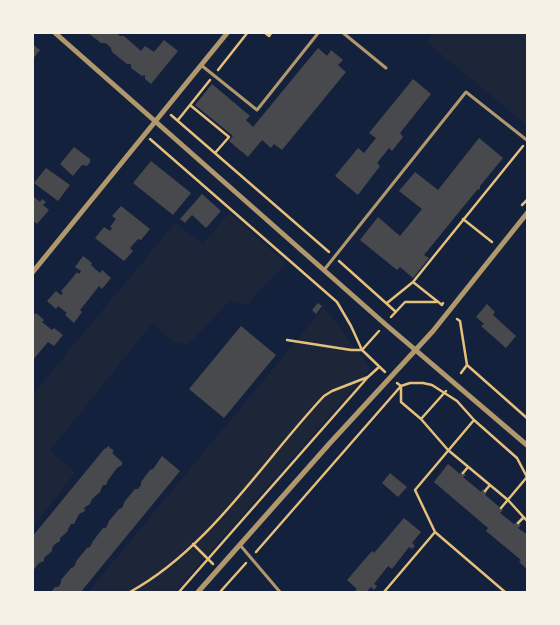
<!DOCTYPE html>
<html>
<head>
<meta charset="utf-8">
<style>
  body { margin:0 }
  #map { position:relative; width:560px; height:625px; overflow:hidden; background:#14213d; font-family:"Public Sans",sans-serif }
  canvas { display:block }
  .frame { position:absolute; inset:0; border:34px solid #f6f1e7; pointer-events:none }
</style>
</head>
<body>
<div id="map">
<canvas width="560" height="625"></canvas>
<div class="frame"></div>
</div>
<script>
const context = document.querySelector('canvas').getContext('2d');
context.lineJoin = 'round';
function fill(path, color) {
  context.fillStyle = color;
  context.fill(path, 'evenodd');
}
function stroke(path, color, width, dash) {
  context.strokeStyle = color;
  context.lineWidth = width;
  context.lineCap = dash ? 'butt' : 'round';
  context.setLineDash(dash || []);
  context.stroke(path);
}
fill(new Path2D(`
  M433 33H527V125L426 42Z
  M229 213 286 263 247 305 229 302 187 346 181 341 176 345 153 323 50 450 75 473 33 526V394L175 223 203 244Z
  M324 307 371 369 175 592H88Z`), '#1d2539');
fill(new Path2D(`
  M87 32H115L120 36H124L141 51 145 46 154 52 164 40 178 51 151 84 145 79V75L142 76 131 68V64H127L112 52 111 48 108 45 105 43H101Z
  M32 44 40 50 32 60Z
  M318 48 327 56 331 50 343 60 338 65 346 72 282 150 274 144 271 148 262 140 248 157 229 141 233 136 195 105 212 84 250 116 246 120 253 127Z
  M413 79 431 94 400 133 403 137 392 151 389 148 377 163 380 166 358 195 335 176 358 148 364 153 376 138 369 133Z
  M479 138 503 158 480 186V189L477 190 424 255 429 258 413 278 400 267 397 270 360 240 378 217 400 236 422 209 399 191 415 172 438 190Z
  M74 147 90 159V162L87 166 82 165 73 176 60 164Z
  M151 161 191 193 173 215 133 183Z
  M46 168 70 185 58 201 34 183Z
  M202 194 221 211 206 228 192 215 185 223 180 219Z
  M34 197 40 202 42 199 46 202 43 205 49 210 37 224 32 220V199Z
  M121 206 150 229 141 240 138 239 130 248 133 251 124 261 95 238 104 227 110 231 112 228 110 227 116 219 112 216Z
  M83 256 92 263 91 265 95 269 100 273 102 270 111 278 102 289 99 286 89 299 80 310 82 312 74 323 65 315 67 313 58 306 56 309 47 301 56 291 61 295 63 293 61 291 69 282 77 272 79 274 81 271 75 267Z
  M318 303 322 306 316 314 312 310Z
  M487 304 495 312 493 315 516 336 506 348 481 326 484 324 476 317Z
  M36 313 44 320 42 322 52 330 54 328 63 335 54 346 48 342 32 361V317Z
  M241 326 276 355 224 418 189 389Z
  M108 446 114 451 112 453 122 462V465L117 468 108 480 106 485H103L100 492 92 499 90 504 84 508 85 511 79 514 74 524H71L68 529V531L60 538V541L55 544 52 548V551L44 558V561L39 563 32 572V537L105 448 106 449Z
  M162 456 180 471 84 588 81 592H51L55 587H58L61 583V580L71 568 74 567 77 560 87 548 90 547 93 541 103 528H106L109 521 119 509 122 508 125 501 135 489H138L141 485V482L150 470 153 469Z
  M448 464 460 474 461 471 466 475 463 477 481 492 483 489 487 492 485 495 503 510 500 513 514 524 517 522 521 525 518 528 528 535V570L519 562 521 560 486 531 488 528 434 482Z
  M390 473 407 487 398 497 382 483Z
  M404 518 421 532 412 543 415 546 412 549 409 547 392 569 388 566 374 584 377 586 374 590 371 587 366 592H354L357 589 347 580 372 551 374 553Z`), '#48494c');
stroke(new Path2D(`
  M264 32 269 36 272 32
  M218 70 248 32
  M190 105 229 137 215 153
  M171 115 329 252
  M178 120 210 80
  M150 139 337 302 351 326 362 350 385 372
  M522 205 528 199
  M463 219 492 242
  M339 261 396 312
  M387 303 413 282
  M443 303 442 305 413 282 523 146
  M391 317 405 302H436
  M457 319 460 321 467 365 528 419
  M287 340 351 350H362L379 331
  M461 373 467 365
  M397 383 401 386V402L421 419 446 391
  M421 419 448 450 508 500 528 522
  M474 420 415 490 435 532 505 592
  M463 473 468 467
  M485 491 490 485
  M518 523 523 518
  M193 544 213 564
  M256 552 401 386 410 383H423L432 385 457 401 474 420 517 458 527 477 501 508
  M130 592C209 549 263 461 324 396L332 391 368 377
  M179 592 368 377 379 367
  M220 592 246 563
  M384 592 435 532`), '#e5c07b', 2.5);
stroke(new Path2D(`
  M342 32 386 68
  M201 65 257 110 319 32
  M324 270 466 92 528 141
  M240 545 280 592`), '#b1986c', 3);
stroke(new Path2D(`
  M54 32 385 324 528 446
  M32 273 228 32
  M198 592 330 443 433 331 528 212`), '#b1986c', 5);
</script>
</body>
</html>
